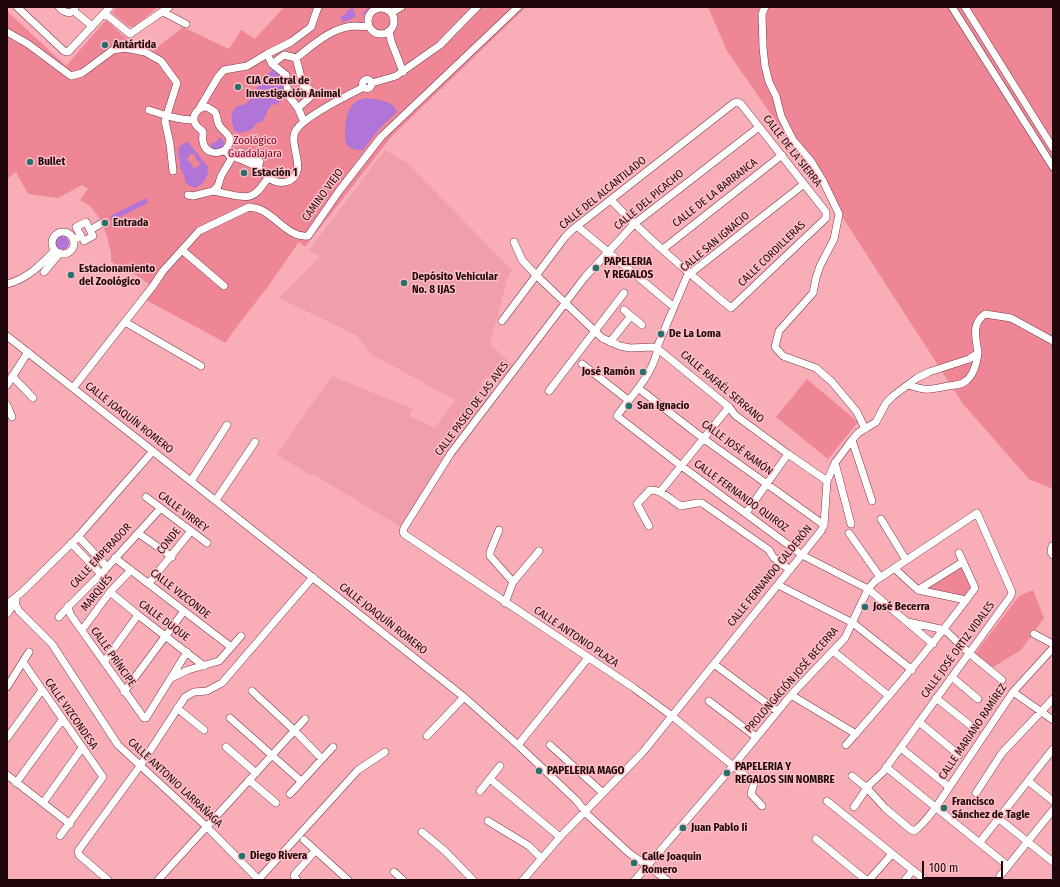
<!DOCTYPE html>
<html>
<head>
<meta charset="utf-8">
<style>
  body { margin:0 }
  #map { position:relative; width:1060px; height:887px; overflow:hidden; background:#f9adb7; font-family:"Fira Sans Condensed",sans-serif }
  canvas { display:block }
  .frame { position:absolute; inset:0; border:8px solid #20070b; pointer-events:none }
  .scale { position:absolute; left:922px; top:861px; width:81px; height:18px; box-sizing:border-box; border:2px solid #20070b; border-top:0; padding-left:5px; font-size:12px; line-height:14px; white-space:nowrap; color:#20070b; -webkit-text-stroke:3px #fdbfc6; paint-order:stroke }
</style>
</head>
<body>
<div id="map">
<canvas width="1060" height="887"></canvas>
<div class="frame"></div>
<div class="scale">100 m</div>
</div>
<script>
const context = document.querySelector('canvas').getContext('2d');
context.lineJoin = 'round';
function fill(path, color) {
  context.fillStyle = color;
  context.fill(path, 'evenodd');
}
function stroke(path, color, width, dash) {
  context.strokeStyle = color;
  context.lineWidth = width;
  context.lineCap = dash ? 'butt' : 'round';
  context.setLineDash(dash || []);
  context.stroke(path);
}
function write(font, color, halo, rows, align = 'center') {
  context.font = font + ' "Fira Sans Condensed",sans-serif';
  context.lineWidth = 3;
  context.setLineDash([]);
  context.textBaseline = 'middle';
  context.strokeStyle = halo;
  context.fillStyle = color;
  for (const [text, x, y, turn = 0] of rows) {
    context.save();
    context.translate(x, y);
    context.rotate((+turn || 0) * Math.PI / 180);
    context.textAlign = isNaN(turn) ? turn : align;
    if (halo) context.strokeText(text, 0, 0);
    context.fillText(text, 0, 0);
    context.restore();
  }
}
fill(new Path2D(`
  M385 150 407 163 512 270 507 280 490 344 513 365 499 383 487 375 481 383 493 392 447 452 401 527 313 474 311 476 277 454 332 376 413 409 409 416 435 428 455 400 371 354 356 335 279 298 320 257 309 250Z`), '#f09ea9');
fill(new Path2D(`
  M117 7H158L134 27 128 26 112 13Z
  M284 7H526L391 137 305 247 299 242 266 289 232 333 226 343 146 300 155 288 121 265 115 264 111 261V253L107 237 101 220 90 206 80 200 88 189 82 185 58 198 28 194 16 172 7 179V11L66 66 106 20 121 34 150 53 183 27 229 49 241 30 255 39Z
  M708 7H1053V489L1029 479 963 404 845 221 727 51Z
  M807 379 858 422 828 459 776 417Z
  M962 563 974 587 966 599 920 590Z
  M1033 590 1044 618 1021 650 990 669 974 655 1019 596Z`), '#ee8696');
fill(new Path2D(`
  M353 8 356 17C351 18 349 21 343 22L340 17 344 16 348 10Z
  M274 68 284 76 286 92 277 105 272 104 268 110 263 121 257 123 251 130 238 133 234 130C232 121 229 113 237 106 253 106 254 89 262 80 266 75 271 72 274 68Z
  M367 98C377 100 394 100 397 112L380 128 363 150C358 150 352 150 348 146 342 139 346 110 353 104 357 100 362 99 367 98Z
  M220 137 224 142 223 146 221 149 215 150 212 148 210 144 216 142Z
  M188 142 208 167C208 178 205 183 195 188L188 185 185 182 184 175 180 168V160L178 156 179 147 184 143ZM190 154 195 155 196 159 199 162 200 165 196 168 192 167 191 163 187 160Z
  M146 198 148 203 112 221 110 216Z
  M55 243a7 7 0 1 1 14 0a7 7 0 1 1-14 0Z`), '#b075d6');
stroke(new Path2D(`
  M362 15 370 7`), '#b075d6', 1.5);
const minor = new Path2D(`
  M17 7 64 51 68 52 110 7
  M59 7 63 11 69 13 74 11 75 7
  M765 7 762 14 763 48 765 66 769 82 776 96 781 116 793 140 811 161 823 181 839 214 834 239 820 266 816 278 813 293 779 331 775 347 783 356 816 368 832 382 857 412 865 429
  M952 7 1053 167
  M965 7 1053 148
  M368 21a13 13 0 1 1 26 0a13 13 0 1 1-26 0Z
  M74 11 92 26
  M163 12 186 24
  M104 13 130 34 169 7
  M391 13 401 7
  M389 31 391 41 403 72
  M7 32 28 44 71 76 82 73 113 50 125 48 145 52 161 61 177 83 165 121 170 144 173 171
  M267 54 272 64 286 75 288 95 298 108
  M272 64 284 55 296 58
  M362.5 84a4.5 4.5 0 1 1 9 0a4.5 4.5 0 1 1-9 0Z
  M372 83 396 76 440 45 477 7
  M199 109 218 77 224 70 247 66 267 54 291 42 311 27 318 7
  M149 110C164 115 179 120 194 120
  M304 122 298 108 315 93 303 85 296 58C313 45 331 28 353 26 358 26 363 27 369 26
  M759 127 634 224 585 277 451 453 404 528 403 532 404 534 634 688 672 716 754 783 751 794 762 806
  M225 150C217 155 205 153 203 142 202 139 203 135 203 132 201 129 198 128 196 125 190 116 198 107 207 107L215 112C217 116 217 121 219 125 224 134 237 136 225 150L231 158
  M237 158 240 152 260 162 257 168
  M804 184 687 276 658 345C656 371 632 395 617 416L680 465 802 555 868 589 933 644
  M213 191C221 192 243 199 250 196 258 194 263 184 268 178
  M188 195 193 196 213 191 218 186 221 176 233 156C240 159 257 166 263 171 267 175 268 179 274 181 279 183 284 183 289 181 309 171 287 143 296 130 305 116 348 95 364 87
  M577 226 674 307
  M52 243a11 11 0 1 1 22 0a11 11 0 1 1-22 0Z
  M73 240 81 236 76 227 86 222 90 230 102 223
  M84 241 93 236 90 230
  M514 242 522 260 536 275 602 338 620 346 630 348 653 347 658 349 729 407 735 415 788 454 827 481
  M663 249 782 155
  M182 250 224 286
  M44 272 60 253
  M7 284C27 279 41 265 55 250
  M624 310 642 325
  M502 321 565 237 572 230 734 103 737 102 741 104 826 212V218L731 308C690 274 648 239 611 200
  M125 322 201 366
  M7 336 464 697 518 745 576 800 588 815 629 853 667 880
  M610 342 631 316
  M582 364 628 400
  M12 376 33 398
  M7 385 28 352
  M908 385C927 391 928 390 948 386 952 385 959 385 963 383 973 378 977 363 978 353
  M73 388 153 286 163 271 199 231 249 207C253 208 258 208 261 210 277 217 289 238 308 236L339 191 381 137 518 7
  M638 388 704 439 824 525
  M549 391 624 293
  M7 405 12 417
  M852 440 872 501
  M835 463 851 524
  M191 481 227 425
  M660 492 729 407
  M146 497 207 543
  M216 500 255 442
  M746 513 788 454
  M881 519 906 560
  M649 526 637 504 650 490C662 489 671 501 681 506L697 503H702L769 550 773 557 790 570
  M499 530 490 552V556L513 582
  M138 533 172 557
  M849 533 880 577
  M78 536 107 567
  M71 543 101 574
  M1052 546 1051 552 1053 555
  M115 558 231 647
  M894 568 918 590 966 600
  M149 583 191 531
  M778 585 853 623 912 670
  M918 590 963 562
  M110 592 138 615 204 666
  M13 600 19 611 52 644 118 745 207 827 259 880
  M505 603 513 582 539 551
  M7 604 22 592 76 539 153 451
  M68 606 70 614 144 718H146L187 652
  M7 614 16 601
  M59 617 65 610 101 574 160 509
  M908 622 945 630 969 653 1002 680
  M82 630 110 592 131 570
  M1034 634 1053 644
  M833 651 889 696
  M23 662 103 777 60 836
  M104 662 138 615
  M714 664 777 711
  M952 677 978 699
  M171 678 188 670 219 661 241 636
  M7 687 29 652
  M252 691 294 730 322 759
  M124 692 184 611
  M1013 692 1053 720
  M791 695 856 734
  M936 698 976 730
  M709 701 756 737
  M177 708 204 730
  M230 718 301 781
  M919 722 959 755
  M427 736 464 697
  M7 738 42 690
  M518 745 588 658
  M550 745 603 793
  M846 745C891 694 935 643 975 588L959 553
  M226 747 256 773
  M901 748 949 787
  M886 767 1008 866
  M7 775 70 824
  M852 776 867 788 885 808 910 829 914 831C923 825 929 816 936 807L1013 692 1053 648
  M490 779 560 837
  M249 780 276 803
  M1028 781 1053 801
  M16 783 62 720
  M480 791 500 766
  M976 793 1002 753 1053 699
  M290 794 333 747
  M827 801 925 880
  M43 803 82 748
  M998 818 1053 862
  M488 821 529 846 541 858
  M422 832 445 851 473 880
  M816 839 866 880
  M304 840 348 880
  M980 842 1053 749
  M394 872 403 880
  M1000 876 1053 810
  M108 880 79 855 78 851 140 766 185 697 194 692 207 691 222 683 313 577
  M158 880 305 719
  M258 880 358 770 385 752
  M297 880 294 876 295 874 315 851
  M523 880 560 837 643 752 821 531 824 525 827 481 835 463 852 440 858 433 876 422 886 403 893 396 917 378 929 372 969 359 978 353C976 337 971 324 985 314L1011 318 1053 341
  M635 880 733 766 791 695 845 638 868 589 875 581 977 513 1011 590 1012 593 1010 597 883 772 869 785 854 807
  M869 880 892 854
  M905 880 913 870`);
stroke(minor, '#793a44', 8);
stroke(minor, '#fff', 7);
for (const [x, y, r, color] of [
  [105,45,4,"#26706d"],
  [238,87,4,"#26706d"],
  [30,162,4,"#26706d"],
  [244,173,4,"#26706d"],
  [105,223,4,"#26706d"],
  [596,268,4,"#26706d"],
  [71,275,4,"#26706d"],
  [404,283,4,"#26706d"],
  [661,334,4,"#26706d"],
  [643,372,4,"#26706d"],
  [629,406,4,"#26706d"],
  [865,607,4,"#26706d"],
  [539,771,4,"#26706d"],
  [727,773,4,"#26706d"],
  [944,808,4,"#26706d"],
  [683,828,4,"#26706d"],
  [242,856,4,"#26706d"],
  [634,863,4,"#26706d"]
]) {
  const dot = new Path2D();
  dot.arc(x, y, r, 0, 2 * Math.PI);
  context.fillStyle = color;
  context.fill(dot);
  stroke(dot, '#fdbfc6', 1.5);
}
write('bold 11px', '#20070b', '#fdbfc6', [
  ["Antártida",113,45],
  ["CIA Central de",246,81],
  ["Investigación Animal",246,94],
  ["Bullet",38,162],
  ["Estación 1",252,173],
  ["Entrada",113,223],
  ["PAPELERIA",604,262],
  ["Y REGALOS",604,275],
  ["Estacionamiento",79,269],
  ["del Zoológico",79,282],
  ["Depósito Vehicular",412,277],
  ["No. 8 IJAS",412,290],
  ["De La Loma",669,334],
  ["José Ramón",635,372,"right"],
  ["San Ignacio",637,406],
  ["José Becerra",873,607],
  ["PAPELERIA Y",735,767],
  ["REGALOS SIN NOMBRE",735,780],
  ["PAPELERIA MAGO",547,771],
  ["Francisco",952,802],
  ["Sánchez de Tagle",952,815],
  ["Juan Pablo Ii",691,828],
  ["Diego Rivera",250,856],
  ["Calle Joaquin",642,857],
  ["Romero",642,870]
], 'left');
write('11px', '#78022c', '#fdbfc6', [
  ["Zoológico",255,141],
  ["Guadalajara",255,154]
]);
write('11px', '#20070b', '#fdbfc6', [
  ["CALLE DE LA SIERRA",792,151,52],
  ["CALLE DEL ALCANTILADO",603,193,-39],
  ["CALLE DE LA BARRANCA",715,193,-38],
  ["CAMINO VIEJO",323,195,-54],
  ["CALLE DEL PICACHO",649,200,-40],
  ["CALLE SAN IGNACIO",715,242,-40],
  ["CALLE CORDILLERAS",772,254,-44],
  ["CALLE RAFAÉL SERRANO",722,387,40],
  ["CALLE PASEO DE LAS AVES",472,409,-53],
  ["CALLE JOAQUÍN ROMERO",129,418,38],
  ["CALLE JOSÉ RAMÓN",737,448,36],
  ["CALLE FERNANDO QUIROZ",741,496,36],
  ["CALLE VIRREY",183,512,37],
  ["CONDE",169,541,-52],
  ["CALLE EMPERADOR",101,556,-47],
  ["CALLE FERNANDO CALDERÓN",770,576,-51],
  ["MARQUÉS",97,593,-51],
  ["CALLE VIZCONDE",180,594,38],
  ["CALLE JOAQUÍN ROMERO",383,619,38],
  ["CALLE DUQUE",164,621,37],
  ["CALLE ANTONIO PLAZA",576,637,34],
  ["CALLE JOSÉ ORTIZ VIDALES",958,650,-54],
  ["CALLE PRÍNCIPE",113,657,55],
  ["PROLONGACIÓN JOSÉ BECERRA",792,680,-49],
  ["CALLE VIZCONDESA",71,714,55],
  ["CALLE MARIANO RAMÍREZ",973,732,-56],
  ["CALLE ANTONIO LARRAÑAGA",175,783,43]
]);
</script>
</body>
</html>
